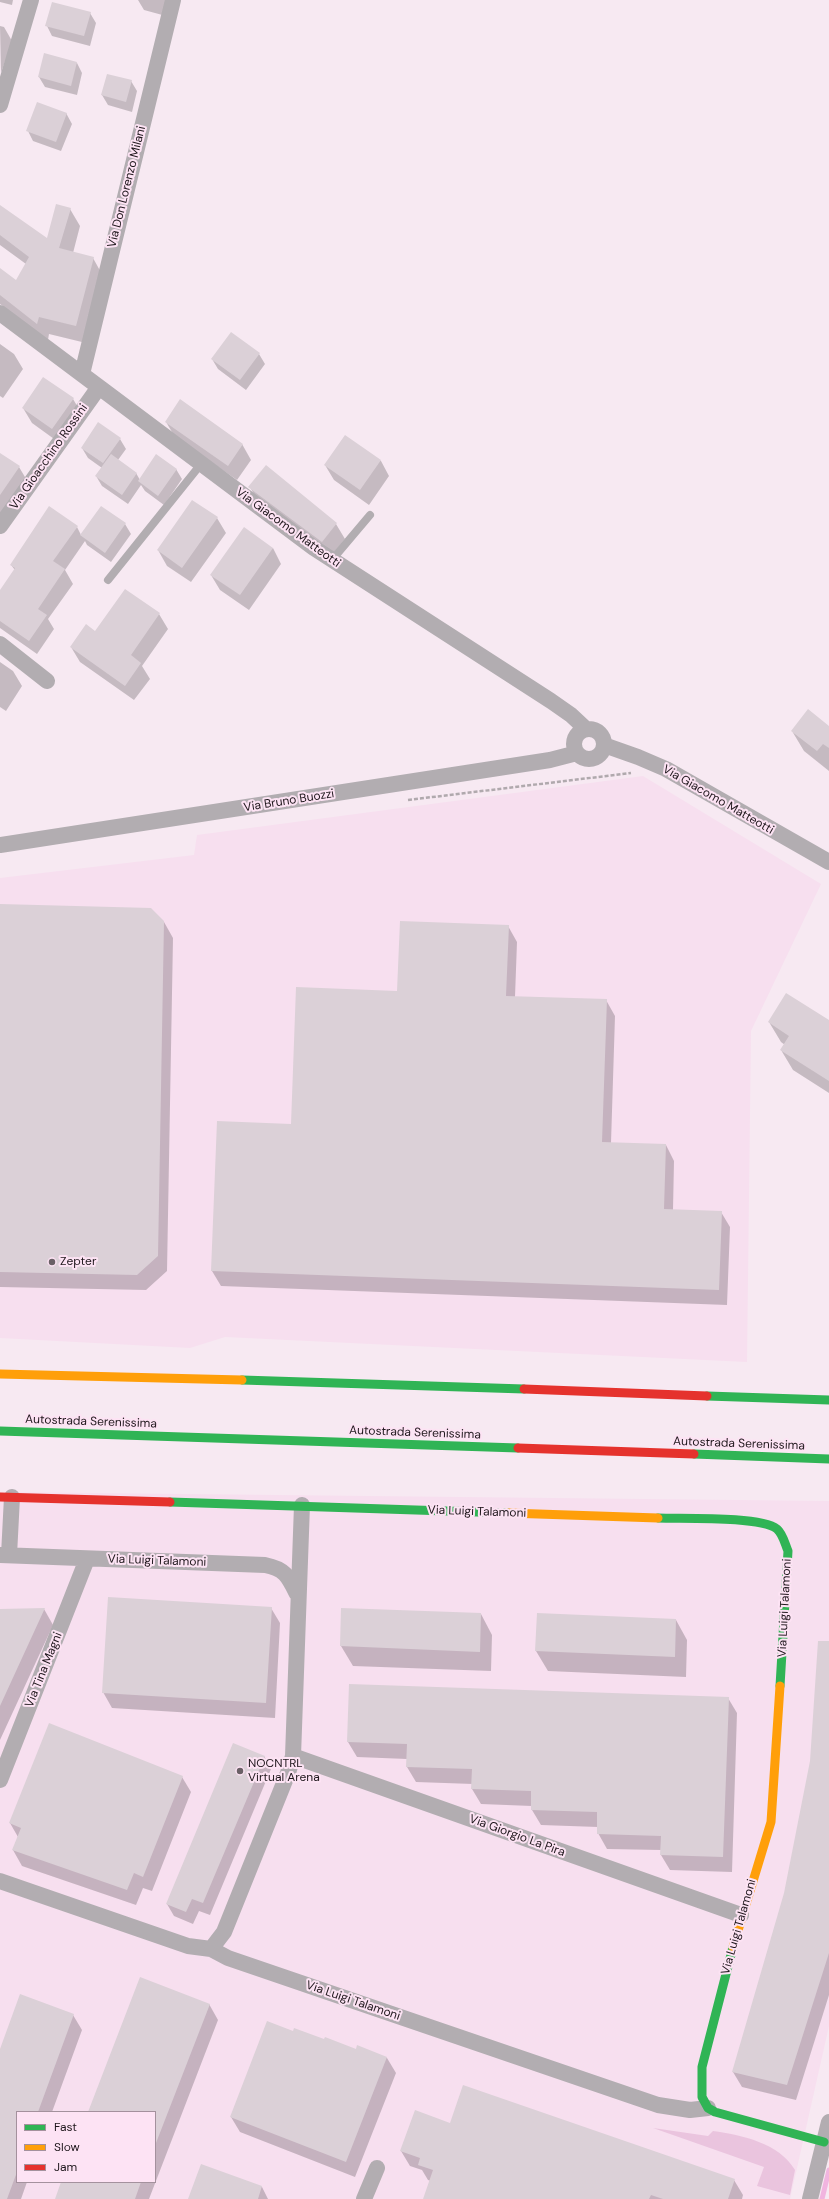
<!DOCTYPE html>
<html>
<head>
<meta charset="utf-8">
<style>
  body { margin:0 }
  #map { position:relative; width:829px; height:2199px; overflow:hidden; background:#f7e9f2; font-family:"DM Sans",sans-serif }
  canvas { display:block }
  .legend { position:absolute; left:16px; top:2111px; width:140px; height:72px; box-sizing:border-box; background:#fde3f4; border:1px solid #a4919d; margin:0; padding:5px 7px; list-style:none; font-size:12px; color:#1e161b }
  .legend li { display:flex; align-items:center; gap:8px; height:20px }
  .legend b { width:20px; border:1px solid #a4919d }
</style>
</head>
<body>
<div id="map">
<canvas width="829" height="2199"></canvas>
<ul class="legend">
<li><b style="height:5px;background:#30b455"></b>Fast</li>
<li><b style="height:5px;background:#ff9f0a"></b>Slow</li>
<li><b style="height:5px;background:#e5322d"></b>Jam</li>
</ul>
</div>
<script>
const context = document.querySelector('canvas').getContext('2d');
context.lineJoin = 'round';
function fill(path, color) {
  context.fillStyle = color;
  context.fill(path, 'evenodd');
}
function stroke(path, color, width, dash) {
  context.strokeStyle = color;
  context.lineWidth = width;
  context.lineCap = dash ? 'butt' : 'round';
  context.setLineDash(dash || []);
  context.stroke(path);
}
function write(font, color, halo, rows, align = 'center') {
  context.font = font + ' "DM Sans",sans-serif';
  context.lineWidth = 4;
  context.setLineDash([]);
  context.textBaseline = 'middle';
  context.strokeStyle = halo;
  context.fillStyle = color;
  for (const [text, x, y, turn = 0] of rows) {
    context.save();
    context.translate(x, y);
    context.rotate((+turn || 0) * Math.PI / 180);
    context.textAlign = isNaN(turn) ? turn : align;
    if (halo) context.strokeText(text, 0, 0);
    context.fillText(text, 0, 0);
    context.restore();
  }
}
fill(new Path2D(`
  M643 776 821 884 751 1031 747 1362 225 1337 190 1348 0 1338V878L194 855 197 835Z
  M0 1492 829 1501V2026L790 2199H0ZM17 2112H155V2182H17Z`), '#f7dfef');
fill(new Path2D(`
  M653 2128 708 2136 713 2131C742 2135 779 2143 795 2170L790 2195 757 2186 764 2167Z`), '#eac4de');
fill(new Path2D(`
  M0 0H13L12 5 0 2Z
  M138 0H170L166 16 144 10Z
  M90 13 96 23 90 46 52 36 47 26Z
  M0 26 4 27 12 41 1 73Z
  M77 63 82 73 77 95 45 87 39 77Z
  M131 81 137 91 132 112 108 105 102 95Z
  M66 113 72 124 61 151 33 141 28 131Z
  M0 206 48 240 70 209 80 226 73 253 93 258 103 276 86 343 49 334 48 340 0 304V269L17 282 26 264 0 245Z
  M0 344 14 354 23 369 3 398 0 396Z
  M259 354 265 364 246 390 218 369 212 359Z
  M73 399 82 414 61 444 32 423 23 408Z
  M166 422 242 444 251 460 237 480 175 437Z
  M345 436 381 461 389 476 369 505 334 480 325 465Z
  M120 439 126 449 118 460 136 473 140 480 176 469 182 479 164 505 145 491 141 485 128 504 102 486 96 476 102 468 88 458 82 448Z
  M0 454 19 467 28 482 0 522Z
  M250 487 336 524 345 539 331 556 258 502Z
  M217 518 226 533 191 582 167 566 158 550Z
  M125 524 131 534 111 562 87 545 85 541 65 570 73 584 48 619 54 629 37 654 0 628V592L15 570 11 565 77 527 81 535Z
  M273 548 281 564 249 610 220 590 211 575Z
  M159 614 168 629 142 666 150 679 134 700 80 662 71 647 96 632Z
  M0 662 13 671 22 686 6 711 0 707Z
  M829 727V771L804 751 792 731Z
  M0 905 164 922 173 938 167 1271 146 1290 0 1287Z
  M508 926 517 942 515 997 606 1000 615 1016 611 1143 666 1145 674 1161 673 1210 721 1212 730 1227 727 1305 221 1286 212 1271 292 1125 398 992Z
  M829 1021V1093L793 1070 781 1050 785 1045 781 1042 769 1022Z
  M271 1608 280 1623 275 1718 112 1708 103 1692Z
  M44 1609 53 1625 0 1740V1610Z
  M481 1614 492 1635 491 1671 353 1666 341 1646Z
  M676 1620 687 1640 686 1677 548 1671 536 1651Z
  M819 1641H829V1995L796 2100 742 2087 733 2072 785 1894 811 1761Z
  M728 1698 737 1713 732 1872 670 1870 661 1855V1850L607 1849 598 1833V1827L541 1825 532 1810V1806L481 1804 472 1789 473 1784 416 1782 407 1767V1759L357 1757 348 1742Z
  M264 1756 271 1769 210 1915 199 1911 193 1924 174 1916 167 1904Z
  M182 1777 191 1792 152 1891 143 1888 136 1905 22 1866 13 1850 18 1837 10 1823Z
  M209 2004 218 2020 149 2199H56L62 2182H155V2112H89Z
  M73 2015 82 2030 52 2112H17V2182H27L21 2199H0V2052Z
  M293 2032 387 2058 396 2073 355 2177 240 2132 231 2117Z
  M451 2124 734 2180 743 2195 742 2199H425L431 2181 428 2180 422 2170 410 2166 401 2151Z
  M262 2187 268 2199H189Z`), '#0003');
stroke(new Path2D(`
  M822 2199 829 2170`), '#f1b4df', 5);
fill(new Path2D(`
  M52 2 91 12 84 36 45 26Z
  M44 53 77 62 71 86 38 77Z
  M107 74 132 80 126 102 101 95Z
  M37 102 67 113 56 142 26 131Z
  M56 204 71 208 59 248 94 257 76 326 39 317 37 324 0 295V268L16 280 29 257 0 235V205L47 238Z
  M231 332 260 353 240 380 211 359Z
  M43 377 74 398 52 429 22 408Z
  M180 399 243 444 228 466 165 422Z
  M98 422 121 438 103 463 81 448Z
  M345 435 381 460 360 490 324 465Z
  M0 453 20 466 0 495Z
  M111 454 137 473 122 495 95 476Z
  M156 454 177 469 158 496 138 481Z
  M266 465 337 523 322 542 248 487Z
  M192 500 218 517 182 568 157 550Z
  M49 506 78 526 53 561 65 569 38 609 47 615 29 641 0 621V590L15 568 10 565Z
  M101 506 126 523 105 553 80 535Z
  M244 527 273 548 240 595 210 575Z
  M125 589 160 613 131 655 141 663 125 686 70 647 86 624 95 631Z
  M808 709 829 726V748L823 744 817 751 791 731Z
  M0 904 151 908 164 921 158 1256 137 1275 0 1272Z
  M400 921 509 925 506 996 607 999 602 1142 666 1144 664 1209 722 1211 719 1290 211 1271 217 1121 291 1124 296 987 397 991Z
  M786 993 829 1020V1081L780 1050 789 1036 768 1022Z
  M108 1597 272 1607 266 1703 102 1693Z
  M45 1608 0 1706V1609Z
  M341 1608 481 1613 480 1652 340 1646Z
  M537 1613 676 1619 675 1657 535 1651Z
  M818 1641H829V1953L787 2085 732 2072 784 1893 810 1761Z
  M349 1684 729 1697 723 1857 660 1855 661 1836 597 1834V1812L531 1810V1791L471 1789 472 1769 406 1767 407 1744 347 1742Z
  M49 1723 183 1776 143 1877 134 1873 127 1890 12 1850 21 1828 9 1823Z
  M233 1743 265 1756 203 1903 192 1899 186 1912 166 1904Z
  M140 1977 210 2004 156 2143 155 2112H88Z
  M20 1994 74 2014 38 2112H17V2172L7 2199H0V2049Z
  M267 2021 293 2031 294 2028 324 2039 325 2037 356 2049 357 2045 387 2057 346 2162 230 2117Z
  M463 2085 735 2179 728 2199H663L651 2195 649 2199H423L433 2170 418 2165 420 2158 400 2151 415 2110 450 2123Z
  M201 2164 262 2186 258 2199H188Z
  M61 2182H141L135 2199H55Z`), '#dbd0d7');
stroke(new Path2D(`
  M408 800 631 773`), '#b0a9ad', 2.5, [4, 2]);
stroke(new Path2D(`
  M332 560 370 515
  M108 580 201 464`), '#b2adb1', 8);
stroke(new Path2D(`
  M0 105 31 0
  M0 313 314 548 551 701 571 715 586 729
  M82 374 173 0
  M0 526 99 387
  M0 644 47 681
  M574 744a15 15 0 1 1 30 0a15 15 0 1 1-30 0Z
  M604 745 638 757 666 769 829 862
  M0 845 550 760 577 753
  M0 1555 265 1565C285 1569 288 1576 297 1594
  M9 1555 12 1497
  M293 1756 741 1915
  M0 1780 87 1559
  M0 1881 188 1946 211 1949 228 1958 658 2105 690 2110 708 2108
  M211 1949 224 1932 288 1773 293 1756 302 1505
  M364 2199 377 2168
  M810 2199 829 2122`), '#b2adb1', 16);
stroke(new Path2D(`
  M242 1380 524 1389
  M707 1396 829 1400
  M0 1431 518 1448
  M694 1454 829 1459
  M170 1502 508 1513
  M658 1518C683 1519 760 1516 777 1529 783 1534 785 1544 788 1551L780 1686
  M733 1947 702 2067V2097L708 2108 715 2112 824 2142`), '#30b455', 9);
stroke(new Path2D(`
  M0 1374 242 1380
  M508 1513 658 1518
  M733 1947 771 1822 780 1686`), '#ff9f0a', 9);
stroke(new Path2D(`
  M524 1389 707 1396
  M518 1448 694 1454
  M0 1497 170 1502`), '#e5322d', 9);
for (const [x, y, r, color] of [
  [52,1262,4,"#6a6066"],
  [240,1771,4,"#6a6066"]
]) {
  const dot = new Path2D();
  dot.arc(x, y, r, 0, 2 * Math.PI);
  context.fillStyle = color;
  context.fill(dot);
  stroke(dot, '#fde3f4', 1.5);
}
write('12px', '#1e161b', '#fde3f4', [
  ["Via Don Lorenzo Milani",127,187,-76],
  ["Via Gioacchino Rossini",49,457,-55],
  ["Via Giacomo Matteotti",288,528,36],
  ["Via Giacomo Matteotti",718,800,30],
  ["Via Bruno Buozzi",289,801,-9],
  ["Autostrada Serenissima",91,1422,2],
  ["Autostrada Serenissima",415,1433,2],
  ["Autostrada Serenissima",739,1444,2],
  ["Via Luigi Talamoni",477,1512,2],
  ["Via Luigi Talamoni",157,1561,2],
  ["Via Luigi Talamoni",785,1608,-87],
  ["Via Tina Magni",44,1670,-68],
  ["Via Giorgio La Pira",517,1836,20],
  ["Via Luigi Talamoni",739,1927,-74],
  ["Via Luigi Talamoni",353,2001,19]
]);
write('12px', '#1e161b', '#fde3f4', [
  ["Zepter",60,1262],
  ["NOCNTRL",248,1764],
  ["Virtual Arena",248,1778]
], 'left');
</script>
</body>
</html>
